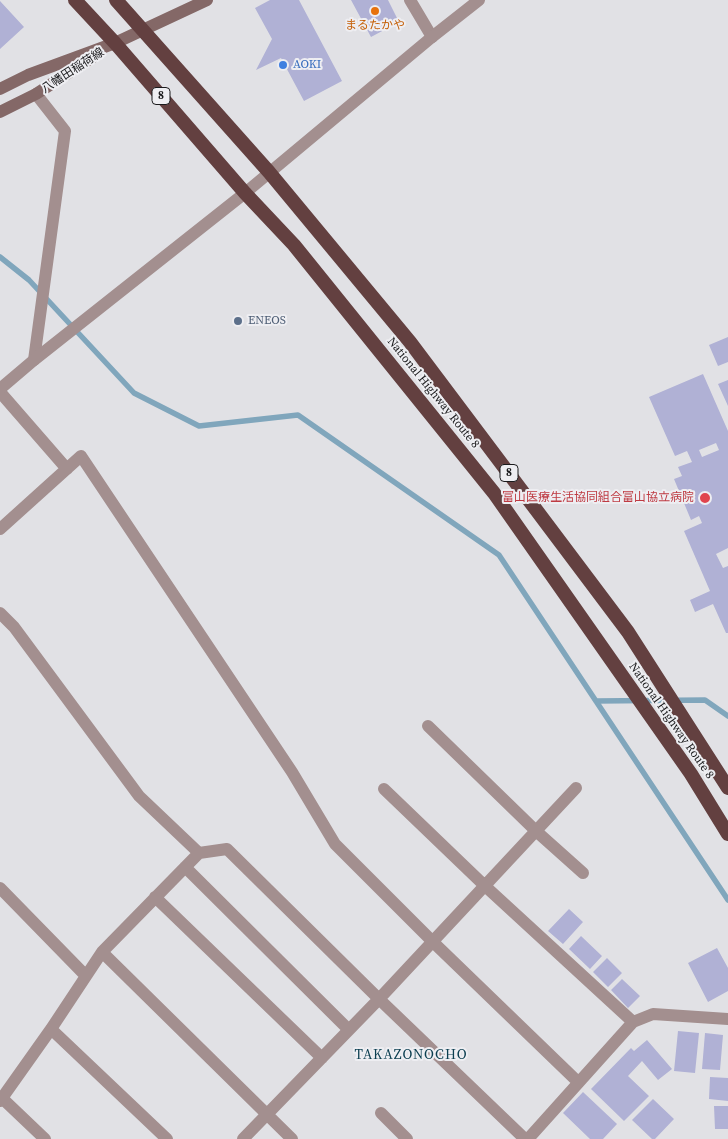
<!DOCTYPE html>
<html>
<head>
<meta charset="utf-8">
<style>
  body { margin:0 }
  canvas { display:block; background:#e1e1e5 }
</style>
</head>
<body>
<canvas width="728" height="1139"></canvas>
<script>
const context = document.querySelector('canvas').getContext('2d');
context.lineJoin = 'round';
function stroke(path, color, width, dash) {
  context.strokeStyle = color;
  context.lineWidth = width;
  context.lineCap = dash ? 'butt' : 'round';
  context.setLineDash(dash || []);
  context.stroke(path);
}
function fill(path, color) {
  context.fillStyle = color;
  context.fill(path, 'evenodd');
}
function write(font, color, halo, rows, align = 'center') {
  context.font = font + ' "Source Serif 4","Noto Sans JP",serif';
  context.lineWidth = 4;
  context.setLineDash([]);
  context.textBaseline = 'middle';
  context.strokeStyle = halo;
  context.fillStyle = color;
  for (const [text, x, y, turn = 0] of rows) {
    context.save();
    context.translate(x, y);
    context.rotate((+turn || 0) * Math.PI / 180);
    context.textAlign = isNaN(turn) ? turn : align;
    if (halo) context.strokeText(text, 0, 0);
    context.fillText(text, 0, 0);
    context.restore();
  }
}
stroke(new Path2D(`
  M0 257 29 280 134 393 199 426 298 415 499 555 728 900
  M596 701 705 700 728 716`), '#80a6bc', 5.5);
fill(new Path2D(`
  M270 0H299L342 81 304 101 281 58 256 70 272 39 255 8Z
  M351 0H388L399 22 371 37Z
  M0 1 24 27 0 49Z
  M728 337V362L718 366 709 345Z
  M703 374 728 431V548L716 554 723 568 728 566V633H726L713 604 695 612 690 600 710 591 684 531 702 523 699 516 691 520 674 479 682 476 678 467 692 462 687 451 675 456 649 397ZM716 443 719 450 702 457 699 450Z
  M728 380V406L718 384Z
  M569 909 583 922 563 944 548 931Z
  M581 936 602 956 590 969 569 949Z
  M717 948 728 968V991L708 1002 688 963Z
  M607 958 622 973 608 987 593 972Z
  M622 979 640 996 628 1008 611 990Z
  M678 1031 699 1033 695 1073 674 1071Z
  M705 1033 723 1035 720 1070 702 1069Z
  M647 1040 672 1069 658 1080 642 1061 628 1076 649 1096 624 1121 591 1089 631 1048 634 1051Z
  M710 1077 728 1078V1101L709 1099Z
  M583 1092 617 1124 603 1139H590L563 1113Z
  M653 1099 674 1119 655 1139H652L632 1120Z
  M714 1106H728V1129H715Z`), '#b0b1d5');
stroke(new Path2D(`
  M410 0 432 37
  M34 360 65 131 36 94
  M0 392 67 469
  M0 529 81 456 292 772 335 844 433 942 578 1082
  M0 613 14 627 139 796 199 853
  M428 726 536 831 583 873
  M384 789 485 886 633 1022
  M185 867 349 1030
  M0 888 86 976
  M155 897 322 1058
  M102 952 292 1139
  M51 1029 167 1139
  M2 1098 45 1139
  M0 1101 51 1029 102 952 199 853 227 849 379 999 525 1139
  M381 1113 407 1139
  M243 1139 379 999 576 788
  M528 1139 633 1022 653 1014 728 1019`), '#a38f8f', 12);
stroke(new Path2D(`
  M0 389 34 360 245 193 432 37 479 0`), '#a38f8f', 12);
stroke(new Path2D(`
  M0 89 28 75 115 43 207 0
  M0 112 36 94 96 55`), '#846867', 12);
stroke(new Path2D(`
  M75 0 115 43 245 193 294 245 494 493 691 774 728 834
  M116 0 269 172 410 342 628 632 728 788`), '#634040', 14);
for (const [x, y, r, color] of [
  [375,11,5,"#e8710a"],
  [283,65,5,"#3f7fe0"],
  [238,321,5,"#5c6f8a"],
  [705,498,6,"#e0444e"]
]) {
  const dot = new Path2D();
  dot.arc(x, y, r, 0, 2 * Math.PI);
  context.fillStyle = color;
  context.fill(dot);
  stroke(dot, '#eeeef2', 2);
}
for (const [x, y, w] of [
  [161,96,18],
  [509,473,18]
]) {
  const box = new Path2D();
  box.roundRect(x - w / 2, y - 8.5, w, 17, 4);
  context.fillStyle = '#eeeef2';
  context.fill(box);
  stroke(box, '#1a1a1c', 1);
}
write('bold 11px', '#1a1a1c', null, [
  ["8",161,96],
  ["8",509,473]
]);
write('12px', '#c56008', '#eeeef2', [
  ["まるたかや",375,26]
]);
write('12px', '#366cbe', '#eeeef2', [
  ["AOKI",293,65]
], 'left');
write('12px', '#1a1a1c', '#eeeef2', [
  ["八幡田稲荷線",73,71,-33],
  ["National Highway Route 8",433,393,51],
  ["National Highway Route 8",671,721,55]
]);
write('12px', '#4e5e75', '#eeeef2', [
  ["ENEOS",248,321]
], 'left');
write('12px', '#be3a42', '#eeeef2', [
  ["富山医療生活協同組合富山協立病院",694,498]
], 'right');
context.letterSpacing = '1px';
write('14px', '#0b3e50', '#eeeef2', [
  ["TAKAZONOCHO",411,1055]
]);
context.letterSpacing = '0px';
</script>
</body>
</html>
